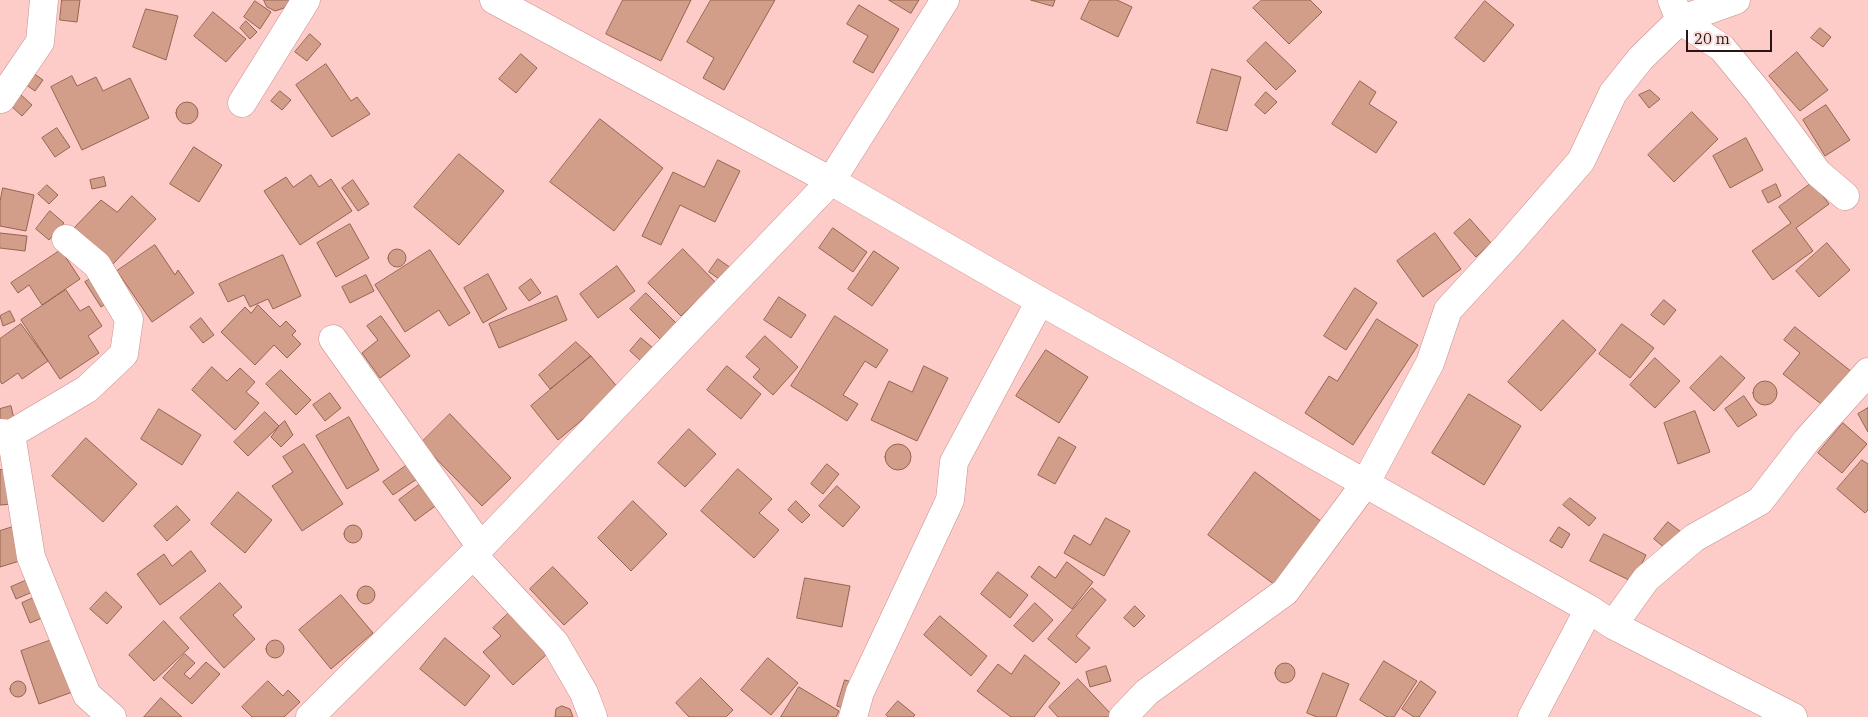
<!DOCTYPE html>
<html>
<head>
<meta charset="utf-8">
<style>
  body { margin:0 }
  #map { position:relative; width:1868px; height:717px; overflow:hidden; background:#fdcbc8; font-family:"IBM Plex Serif",serif }
  canvas { display:block }
  .scale { position:absolute; left:1686px; top:30px; width:86px; height:22px; box-sizing:border-box; border:2px solid #2a1414; border-top:0; padding-left:6px; font-size:15px; line-height:18px; white-space:nowrap; color:#2a1414; -webkit-text-stroke:4px #f9dfdd; paint-order:stroke }
</style>
</head>
<body>
<div id="map">
<canvas width="1868" height="717"></canvas>
<div class="scale">20 m</div>
</div>
<script>
const context = document.querySelector('canvas').getContext('2d');
context.lineJoin = 'round';
function fill(path, color) {
  context.fillStyle = color;
  context.fill(path, 'evenodd');
}
function stroke(path, color, width, dash) {
  context.strokeStyle = color;
  context.lineWidth = width;
  context.lineCap = dash ? 'butt' : 'round';
  context.setLineDash(dash || []);
  context.stroke(path);
}
const building = new Path2D(`
  M62 0H80L77 22 60 20Z
  M264 0H290L284 8 275 11 267 7Z
  M623 0H691L661 61 606 34Z
  M711 0H775L724 90 703 78 714 58 687 42Z
  M889 0H919L911 13Z
  M1031 0H1055L1053 6Z
  M1090 0H1117L1132 7 1118 37 1081 19Z
  M1262 0H1310L1322 12 1289 44 1253 8Z
  M255 1 271 12 260 29 244 17Z
  M1485 1 1514 25 1484 62 1455 38Z
  M859 5 899 29 873 73 853 62 868 36 847 24Z
  M146 9 178 16 166 60 133 47Z
  M213 12 246 39 226 62 194 36Z
  M246 21 257 32 250 39 240 28Z
  M1820 28 1831 37 1823 47 1811 38Z
  M310 34 321 44 307 61 295 52Z
  M1266 42 1296 71 1276 90 1247 61Z
  M1797 52 1828 90 1800 111 1769 76Z
  M521 54 537 68 516 93 499 79Z
  M326 64 351 101 357 97 370 114 332 137 296 85Z
  M1212 69 1241 77 1227 131 1197 123Z
  M33 73 43 80 35 91 25 84Z
  M72 76 77 86 96 77 103 91 130 78 149 118 82 150 51 87Z
  M1360 81 1376 92 1369 104 1397 122 1376 153 1332 124Z
  M1650 90 1660 99 1649 108 1639 95Z
  M280 91 291 100 282 110 271 101Z
  M1266 92 1277 102 1265 114 1255 105Z
  M20 94 32 105 22 116 10 105Z
  M176 113a11 11 0 1 1 22 0a11 11 0 1 1-22 0Z
  M1826 105 1850 140 1825 156 1803 120Z
  M1692 112 1718 139 1674 182 1648 155Z
  M600 119 663 168 614 231 550 182Z
  M57 128 70 147 55 157 42 138Z
  M1746 138 1763 170 1730 188 1713 156Z
  M194 147 222 165 199 202 170 184Z
  M459 154 504 191 459 245 414 207Z
  M718 160 740 171 715 222 680 205 661 245 642 236 673 172 704 187Z
  M311 175 319 187 331 179 352 211 300 245 264 191 286 177 293 187Z
  M104 177 106 186 92 189 90 180Z
  M353 180 369 204 358 211 342 188Z
  M1813 182 1829 204 1796 228 1813 251 1773 280 1752 251 1791 223 1779 207Z
  M1776 184 1781 196 1768 203 1762 191Z
  M47 185 58 195 49 204 38 194Z
  M3 188 34 195 26 231 0 226V202Z
  M132 196 156 219 111 266 73 229 101 200 117 212Z
  M50 211 64 223 49 240 36 229Z
  M1470 219 1491 243 1476 257 1454 233Z
  M350 224 369 258 336 277 317 243Z
  M833 228 867 252 853 272 819 248Z
  M0 233 27 236 25 251 0 248Z
  M1435 233 1461 269 1423 297 1397 261Z
  M1827 243 1850 270 1819 297 1796 271Z
  M155 245 175 275 178 270 194 293 152 322 117 271Z
  M388 258a9 9 0 1 1 18 0a9 9 0 1 1-18 0Z
  M683 249 716 283 681 316 648 283Z
  M61 250 80 279 42 305 29 285 18 293 11 283Z
  M430 250 470 313 449 326 439 310 405 332 375 285Z
  M874 251 899 268 872 306 848 289Z
  M283 255 301 296 273 309 268 299 250 307 244 295 228 302 219 284Z
  M718 259 731 268 722 281 709 272Z
  M617 266 635 291 598 318 580 294Z
  M99 274 114 298 101 307 85 282Z
  M488 274 507 309 483 323 464 288Z
  M366 275 374 291 350 303 342 287Z
  M531 279 541 293 529 301 519 288Z
  M1355 288 1377 303 1346 350 1324 336Z
  M66 290 80 311 89 306 102 326 88 336 99 353 60 379 21 320Z
  M646 293 676 323 660 339 630 309Z
  M557 296 567 320 499 348 489 324Z
  M779 297 806 315 791 338 764 320Z
  M1664 300 1676 310 1664 325 1651 315Z
  M258 305 280 327 286 321 296 331 292 335 301 344 287 358 274 345 255 365 221 332 245 307 251 313Z
  M10 311 15 321 3 326 0 316Z
  M381 316 410 356 380 378 362 353 378 340 367 326Z
  M835 316 888 350 876 368 865 361 843 395 858 404 847 421 791 386Z
  M201 318 214 335 203 343 190 327Z
  M1377 319 1418 345 1353 445 1305 413 1329 376 1337 381Z
  M1563 320 1596 350 1541 411 1508 382Z
  M21 324 48 361 22 379 18 373 2 384 0 381V339Z
  M1622 324 1654 348 1630 378 1599 354Z
  M1795 327 1852 372 1825 407 1783 374 1800 353 1784 340Z
  M765 336 798 367 773 395 753 377 760 369 746 357Z
  M641 338 653 348 641 361 630 351Z
  M576 342 591 356 550 389 539 375Z
  M1046 350 1088 377 1059 423 1016 396Z
  M591 356 619 389 558 440 531 406Z
  M1721 356 1745 378 1714 411 1690 388Z
  M1655 358 1680 381 1655 408 1630 385Z
  M727 366 761 394 741 419 707 390Z
  M924 366 948 378 917 441 871 420 889 381 912 392Z
  M212 367 227 381 240 368 255 382 246 392 259 403 235 430 192 390Z
  M281 370 311 400 296 415 266 384Z
  M1753 393a12 12 0 1 1 24 0a12 12 0 1 1-24 0Z
  M330 393 341 408 325 421 313 405Z
  M1469 394 1521 426 1484 485 1432 453Z
  M1744 396 1757 415 1738 427 1725 409Z
  M11 406 14 419 0 423V409Z
  M1868 408V432L1858 414Z
  M159 409 201 435 182 465 141 439Z
  M1695 411 1710 452 1678 464 1664 423Z
  M265 412 279 426 248 456 234 442Z
  M450 414 511 478 482 506 421 443Z
  M349 417 379 470 347 489 316 436Z
  M285 421 293 435 281 447 271 437 279 426Z
  M1843 423 1867 444 1842 473 1818 453Z
  M689 429 716 454 685 487 658 463Z
  M1059 437 1076 447 1055 484 1038 475Z
  M86 438 137 484 103 522 52 476Z
  M885 457a13 13 0 1 1 26 0a13 13 0 1 1-26 0Z
  M304 444 343 504 302 531 272 486 293 472 283 457Z
  M1862 460 1868 464V510L1865 513 1837 489Z
  M410 463 420 477 393 495 383 482Z
  M827 464 839 474 823 494 811 484Z
  M9 469 13 504 0 505V470Z
  M738 469 772 499 759 513 779 530 754 558 701 511Z
  M1255 472 1322 522 1275 585 1208 535Z
  M427 479 442 501 415 521 399 500Z
  M837 486 860 507 843 527 819 506Z
  M238 492 272 520 245 553 211 524Z
  M1570 498 1596 518 1589 526 1563 505Z
  M633 501 667 534 631 571 598 538Z
  M796 501 810 515 802 523 788 510Z
  M177 506 190 520 167 541 154 526Z
  M1106 518 1130 531 1104 576 1064 553 1074 535 1090 545Z
  M1668 522 1681 532 1666 549 1654 539Z
  M344 534a9 9 0 1 1 18 0a9 9 0 1 1-18 0Z
  M16 526 26 559 0 567V531Z
  M1559 527 1570 534 1562 548 1550 541Z
  M1604 534 1646 555 1633 582 1590 561Z
  M191 551 206 571 160 605 137 574 164 554 172 566Z
  M1067 562 1093 582 1072 609 1031 577 1039 566 1055 578Z
  M553 567 588 603 564 625 530 589Z
  M998 572 1028 595 1010 618 981 594Z
  M32 578 37 590 16 599 11 587Z
  M805 578 850 586 842 627 797 618Z
  M220 583 242 607 233 615 255 639 224 668 180 618Z
  M357 595a9 9 0 1 1 18 0a9 9 0 1 1-18 0Z
  M1092 588 1106 600 1076 636 1090 648 1076 663 1048 639Z
  M106 592 122 607 107 624 90 609Z
  M40 595 49 615 30 623 22 603Z
  M341 595 373 633 331 669 299 630Z
  M1035 603 1053 620 1033 642 1014 626Z
  M1135 606 1145 616 1134 627 1124 618Z
  M509 613 547 654 513 685 483 652 501 636 493 628Z
  M940 616 987 656 971 676 924 635Z
  M164 621 189 648 154 681 129 655Z
  M60 637 78 690 39 704 21 651Z
  M445 638 490 676 465 706 420 669Z
  M266 649a9 9 0 1 1 18 0a9 9 0 1 1-18 0Z
  M185 654 195 663 184 674 190 679 206 662 220 674 192 704 163 678Z
  M1025 655 1060 683 1034 717H1011L977 691 998 664 1011 674Z
  M768 658 798 683 771 715 741 690Z
  M1384 661 1417 681 1394 717H1387L1360 700Z
  M1275 673a10 10 0 1 1 20 0a10 10 0 1 1-20 0Z
  M1106 666 1111 681 1090 687 1086 672Z
  M1323 673 1349 684 1336 717H1317L1307 713Z
  M701 678 733 710 726 717H689L676 703Z
  M1078 679 1112 715 1110 717H1058L1049 707Z
  M845 680 858 684 850 710 837 706Z
  M10 689a8 8 0 1 1 16 0a8 8 0 1 1-16 0Z
  M268 681 283 696 288 690 300 702 284 717H252L242 707Z
  M1421 681 1436 692 1419 717H1414L1402 709Z
  M799 687 839 711 836 717H781Z
  M161 698 182 717H144Z
  M898 701 915 715 913 717H888L886 715Z
  M562 706 570 709 573 717H555L556 709Z`);
fill(building, '#d39e89');
stroke(building, '#956450', 1);
const minor = new Path2D(`
  M494 0 831 181 1040 301 1589 609 1613 625 1793 717
  M1672 0 1680 20 1722 48 1758 92 1818 173 1845 196
  M1 99 40 42 44 0
  M242 103 306 0
  M333 339 481 547
  M0 433 11 434 31 557 87 695 112 717
  M11 434 87 389 124 354 129 319 97 265 66 239
  M473 555 555 643 584 693 593 717
  M1613 625 1646 579 1694 538 1760 501 1807 440 1868 372
  M310 717 473 555 831 181 945 0
  M853 717 860 692 950 500 954 462 1040 301
  M1123 717 1147 692 1285 592 1365 484 1430 363 1448 310 1508 245 1581 161 1613 93 1641 58 1680 20 1736 0
  M1532 717 1589 609`);
stroke(minor, '#c88e8b', 29);
stroke(minor, '#fff', 28);
</script>
</body>
</html>
